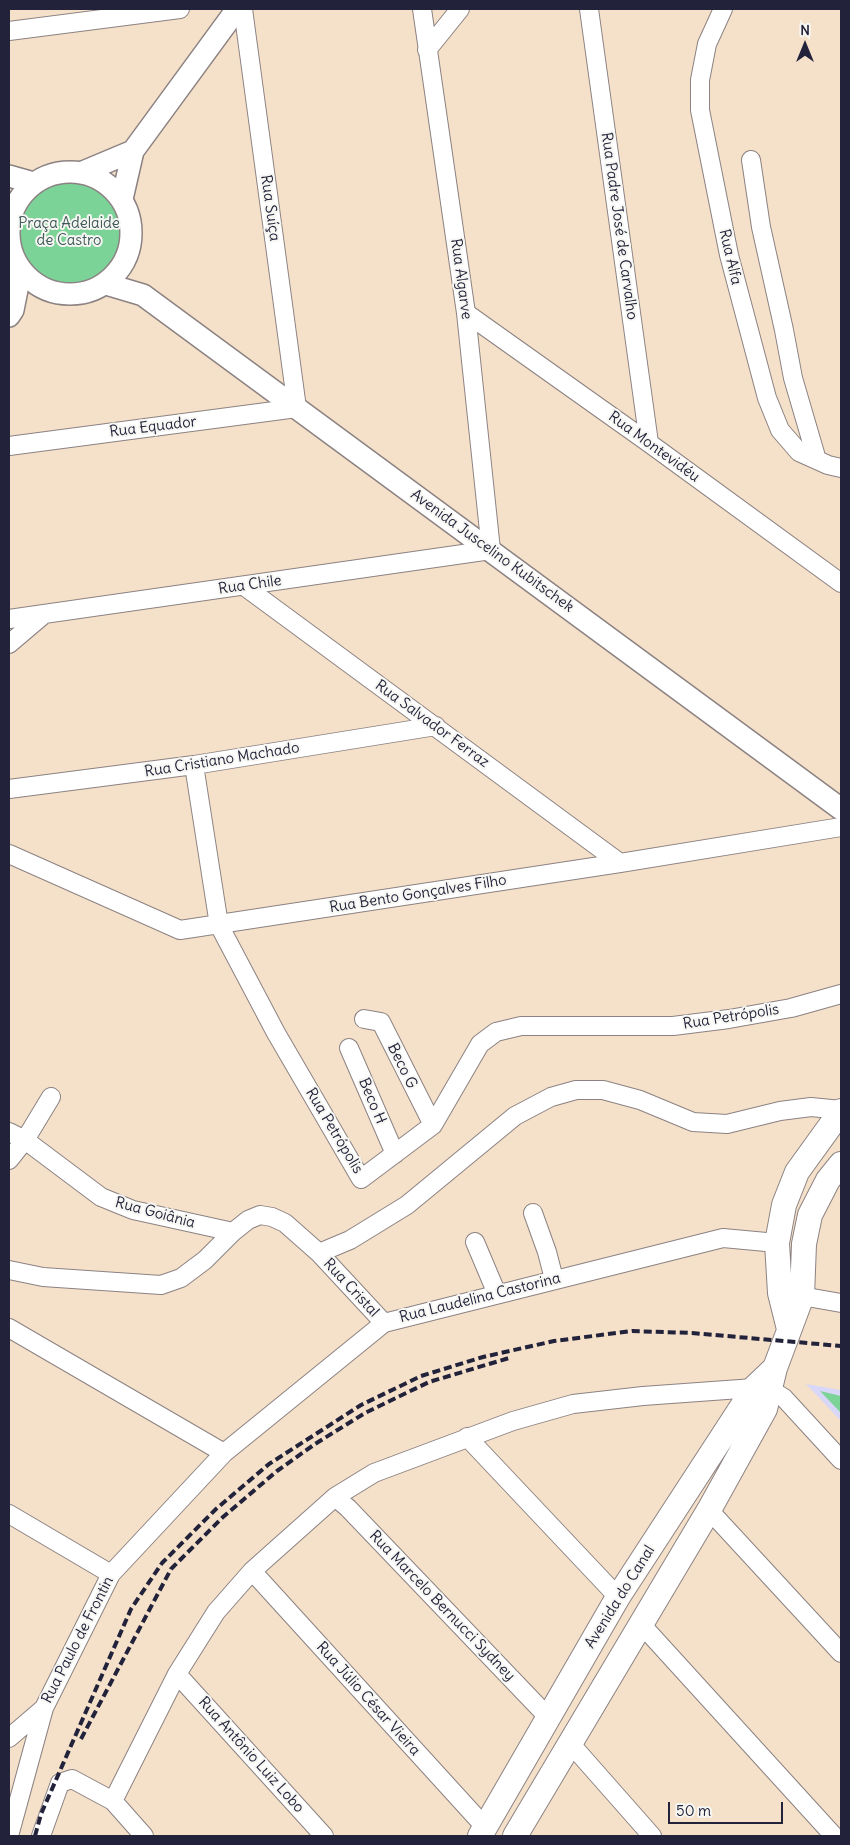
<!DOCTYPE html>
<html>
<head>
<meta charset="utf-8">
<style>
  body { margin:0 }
  #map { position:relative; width:850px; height:1845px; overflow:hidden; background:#f5e1c9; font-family:Delius,sans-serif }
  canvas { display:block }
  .frame { position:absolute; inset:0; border:10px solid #22223b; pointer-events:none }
  .north { position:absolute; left:780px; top:20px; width:50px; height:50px; -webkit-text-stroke:4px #f6f6f2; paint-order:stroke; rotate:0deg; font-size:14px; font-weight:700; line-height:20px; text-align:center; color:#22223b }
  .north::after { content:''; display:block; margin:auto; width:18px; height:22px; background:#22223b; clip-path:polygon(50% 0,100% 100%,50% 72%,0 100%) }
  .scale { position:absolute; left:668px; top:1802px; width:115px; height:22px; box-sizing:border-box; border:2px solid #22223b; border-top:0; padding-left:6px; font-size:15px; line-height:18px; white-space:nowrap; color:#22223b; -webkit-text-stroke:4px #f6f6f2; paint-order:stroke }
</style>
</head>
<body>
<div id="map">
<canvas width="850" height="1845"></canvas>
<div class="frame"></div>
<div class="north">N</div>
<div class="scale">50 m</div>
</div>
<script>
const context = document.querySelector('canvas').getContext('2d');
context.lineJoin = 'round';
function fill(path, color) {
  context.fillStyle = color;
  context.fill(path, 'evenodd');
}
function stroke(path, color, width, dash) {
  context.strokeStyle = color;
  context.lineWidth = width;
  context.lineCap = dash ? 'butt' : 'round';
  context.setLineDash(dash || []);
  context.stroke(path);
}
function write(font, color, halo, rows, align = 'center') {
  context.font = font + ' Delius,sans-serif';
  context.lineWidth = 4;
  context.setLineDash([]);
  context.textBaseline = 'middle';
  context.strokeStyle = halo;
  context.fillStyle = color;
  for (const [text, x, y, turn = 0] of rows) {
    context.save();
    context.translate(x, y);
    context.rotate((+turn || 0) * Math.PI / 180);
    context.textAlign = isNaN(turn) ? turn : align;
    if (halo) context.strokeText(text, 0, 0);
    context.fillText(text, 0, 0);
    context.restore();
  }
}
fill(new Path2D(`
  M806 1384 841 1390V1421Z`), '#d9d7f8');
fill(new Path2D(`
  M13 233a56 56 0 1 1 112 0a56 56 0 1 1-112 0Z
  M820 1391 841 1396V1413Z`), '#7cd398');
const minor = new Path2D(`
  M589 9 649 443
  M723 9 707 44 700 80V110L729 255 767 398 780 430 799 452 828 465 841 468
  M9 31 180 9
  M427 50 460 9
  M751 160 761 227 784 330 793 378 817 460
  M466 313 649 443 841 583
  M9 446 297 408 243 9
  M244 586 620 863
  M9 619 491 550 466 313 422 9
  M9 644 42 616
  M194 765 219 925 276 1033 361 1179 433 1125 480 1044 496 1032 521 1026H673L729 1019 791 1008 841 994
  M9 789 194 765 436 726
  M9 854 180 930 620 863 841 827
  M364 1019 381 1022 433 1125
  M349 1048 395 1154
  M9 1132 25 1140 101 1197 133 1210 233 1232
  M9 1160 25 1140 51 1097
  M533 1213 547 1252 554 1279
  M475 1242 497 1294
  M319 1253 384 1323
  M9 1270 43 1277 161 1285 181 1278 205 1260 233 1232 248 1220 260 1215 272 1217 285 1223 319 1253 350 1240 407 1205 515 1116 551 1097 576 1090H603L640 1100 693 1122 727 1124 780 1111 811 1107 841 1110
  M790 1294 841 1303
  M9 1328 224 1453
  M467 1437 618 1597
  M335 1497 348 1508 548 1717
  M709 1510 841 1653
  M9 1514 111 1574
  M252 1571 485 1827
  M641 1624 834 1836
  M177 1674 324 1836
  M9 1738 44 1708
  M570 1743 652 1836
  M113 1801 177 1674 216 1612 252 1571 335 1497 374 1473 513 1421 573 1404 643 1396 754 1388 771 1390 784 1398 841 1460
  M9 1836 44 1708 111 1574 224 1453 384 1323 723 1238 777 1243
  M41 1836 60 1783 72 1779 113 1801 144 1836`);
const tertiary = new Path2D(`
  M9 233a61 61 0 1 1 122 0a61 61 0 1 1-122 0Z
  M83 172 133 151
  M9 176 34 183
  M122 199 133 151 237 9
  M106 284 143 295 841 809
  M9 316 13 310 21 270`);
const secondary = new Path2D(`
  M789 1329 780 1293 777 1243 784 1205 797 1172 841 1111
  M480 1836 618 1597 754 1388 775 1368
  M515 1836 709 1510 765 1409 775 1368 802 1296 804 1244 810 1215 828 1180 841 1164`);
stroke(minor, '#8c8282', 20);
stroke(tertiary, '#8c8282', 24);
stroke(secondary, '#8c8282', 26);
stroke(minor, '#fff', 18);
stroke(tertiary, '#fff', 21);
stroke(secondary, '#fff', 24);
stroke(new Path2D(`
  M81 1739 171 1569 223 1517 277 1471 315 1444 365 1413 429 1382 509 1358
  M35 1836 41 1814 131 1609 162 1563 216 1509 269 1464 361 1405 421 1376 483 1357 554 1341 632 1331 692 1333 841 1346`), '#22223b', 4, [8, 4]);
write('15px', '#22223b', '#f6f6f2', [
  ["Rua Suíça",270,208,82],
  ["Rua Padre José de Carvalho",619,226,82],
  ["Rua Alfa",730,257,77],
  ["Rua Algarve",461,279,82],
  ["Rua Equador",153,427,-7],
  ["Rua Montevidéu",654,447,36],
  ["Avenida Juscelino Kubitschek",492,551,36],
  ["Rua Chile",250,585,-8],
  ["Rua Salvador Ferraz",432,724,36],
  ["Rua Cristiano Machado",222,760,-9],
  ["Rua Bento Gonçalves Filho",418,894,-9],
  ["Rua Petrópolis",731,1017,-9],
  ["Beco G",402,1066,64],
  ["Beco H",372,1101,67],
  ["Rua Petrópolis",334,1131,59],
  ["Rua Goiânia",155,1213,15],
  ["Rua Cristal",351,1288,47],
  ["Rua Laudelina Castorina",480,1298,-14],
  ["Avenida do Canal",620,1597,-58],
  ["Rua Marcelo Bernucci Sydney",442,1606,46],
  ["Rua Paulo de Frontin",78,1640,-63],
  ["Rua Júlio César Vieira",368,1699,48],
  ["Rua Antônio Luiz Lobo",251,1755,48]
]);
write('15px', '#3d5757', '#f6f6f2', [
  ["Praça Adelaide",69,224],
  ["de Castro",69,241]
]);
</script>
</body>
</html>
